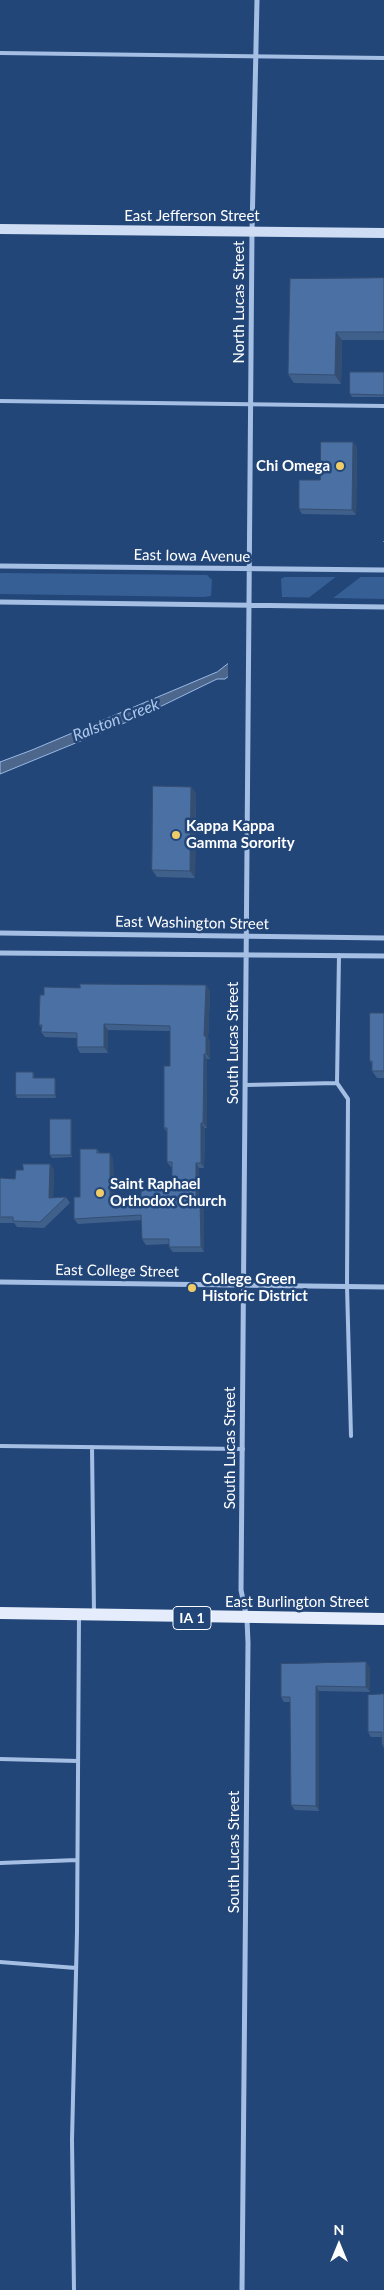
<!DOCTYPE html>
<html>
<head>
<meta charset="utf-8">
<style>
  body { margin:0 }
  #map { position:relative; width:384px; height:2290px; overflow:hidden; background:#234679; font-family:Lato,sans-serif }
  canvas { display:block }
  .north { position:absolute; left:314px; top:2220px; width:50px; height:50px; -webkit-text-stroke:4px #234679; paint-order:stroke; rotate:0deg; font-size:14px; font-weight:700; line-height:20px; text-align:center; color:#fff }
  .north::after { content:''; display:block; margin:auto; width:18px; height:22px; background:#fff; clip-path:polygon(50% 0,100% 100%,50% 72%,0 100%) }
</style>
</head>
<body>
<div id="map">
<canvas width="384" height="2290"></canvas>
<div class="north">N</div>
</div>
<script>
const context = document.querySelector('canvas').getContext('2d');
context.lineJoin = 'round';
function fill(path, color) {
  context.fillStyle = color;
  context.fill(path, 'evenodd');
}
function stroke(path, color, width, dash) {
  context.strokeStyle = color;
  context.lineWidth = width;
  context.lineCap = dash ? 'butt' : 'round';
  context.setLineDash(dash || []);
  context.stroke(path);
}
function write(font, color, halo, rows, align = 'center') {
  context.font = font + ' Lato,sans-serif';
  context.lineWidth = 5;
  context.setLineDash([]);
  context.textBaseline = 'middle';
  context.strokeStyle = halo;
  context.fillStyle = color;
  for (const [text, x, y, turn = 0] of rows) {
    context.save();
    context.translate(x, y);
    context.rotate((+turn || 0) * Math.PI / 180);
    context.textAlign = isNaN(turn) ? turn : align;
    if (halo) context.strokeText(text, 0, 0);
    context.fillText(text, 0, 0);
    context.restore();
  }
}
fill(new Path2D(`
  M0 573 207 575 212 580 211 596 203 597 0 594Z
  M284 577H384V599L282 597 281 579Z`), '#365f96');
const water = new Path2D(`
  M384 542V555L225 679H217L139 717 0 774V762L32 750 217 672Z`);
fill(water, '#4d668c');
stroke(water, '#99bae5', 1);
fill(new Path2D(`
  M381 542H384V559L228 679V660Z`), '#234679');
stroke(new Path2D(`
  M0 53 384 58
  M0 401 384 406
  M337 1083 348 1099 347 1286 351 1436
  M245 1085 337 1083 339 955
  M0 1446 243 1449
  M92 1447 94 1613
  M0 1759 78 1761
  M0 1863 77 1860
  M0 1962 76 1968
  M74 2290 72 2140 77 1932 79 1617`), '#a5bfe4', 4);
stroke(new Path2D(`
  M0 566 384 570
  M0 602 384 607
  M0 933 384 938
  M0 953 384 956
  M0 1282 384 1287
  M242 2290 248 1643 247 1619 241 1590 252 231 257 0`), '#a5bfe4', 5);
stroke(new Path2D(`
  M0 229 384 233`), '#ceddf4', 10);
stroke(new Path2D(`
  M0 1613 384 1619`), '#e5edfc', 12);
fill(new Path2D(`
  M384 278V340H342L341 384 294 383 288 374Z
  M384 372V397H352L350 394Z
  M357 447 356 515 302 514 299 509 320 480Z
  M191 787 196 793 195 878 157 877 152 870Z
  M206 985 210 991 208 1039 210 1041V1059H207V1128H205L204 1168H199V1199L204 1204V1252H173L169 1247V1244L146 1245 142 1239V1220L78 1224 74 1219 80 1197 97 1149 100 1153 113 1159 114 1200 141 1199 172 1189V1167H171L167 1162V1132L164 1128 170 1066V1031L108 1030V1053H80L77 1047V1038L45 1037 41 1032 42 1028 39 1025 44 995 80 988Z
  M384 1013V1078H377L372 1071V1064L370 1061Z
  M33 1072 34 1074V1078L56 1081V1098H17L16 1095Z
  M71 1119 72 1122V1157L52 1158 50 1155Z
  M50 1164 54 1170 53 1198 66 1197 70 1203 44 1228 17 1227 14 1223H0V1178L15 1179 23 1170Z
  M370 1667V1692L319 1691V1811L295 1810 291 1805 290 1702H284L281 1697Z
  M384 1694V1748L382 1745V1737H371L368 1732Z`), '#40608c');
fill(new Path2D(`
  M336 332 342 340 341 384 335 375Z
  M353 442 357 447 356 515 352 510Z
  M191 787 196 793 195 878 190 871Z
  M206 985 210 991 208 1039 210 1041V1059L206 1054 204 1036Z
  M104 1024 108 1030V1053L104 1047Z
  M204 1054 207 1059V1128L203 1123Z
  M55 1078 56 1081V1098L55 1095Z
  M71 1119 72 1122V1157L71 1155Z
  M201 1123 205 1128 204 1168 201 1163Z
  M110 1153 113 1159 114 1205 110 1200Z
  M196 1163 199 1168V1205L196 1199Z
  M50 1164 54 1170 53 1204 49 1198Z
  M200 1199 204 1204V1252L201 1247Z
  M366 1662 370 1667V1692L366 1687Z
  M316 1686 319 1691V1811L316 1806Z`), '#344e72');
const building = new Path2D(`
  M384 278V332H336L335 375 288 374 290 279Z
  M350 372H384V395L350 394Z
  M321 442H353L352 510 299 509V480H320Z
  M153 786 191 787 190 871 152 870Z
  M80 984 206 985 204 1036H206V1054H204L203 1123H201V1163H196V1199H200L201 1247H169V1239H142L141 1215 74 1219V1197H80V1149H97V1153H110V1200L141 1199V1190L172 1189V1162H167V1128H164V1066H170V1026L104 1024V1047H77V1033L41 1032 42 1025H39L40 995H44V987L80 988Z
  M370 1013H384V1071H372V1061H370Z
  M16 1072H33V1078H55V1095H16Z
  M50 1119H71V1155H50Z
  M23 1164H50L49 1198 66 1197 40 1222 13 1221V1217H0V1178L15 1179 16 1170H23Z
  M366 1662V1687L316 1686V1806L291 1805 290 1697H281V1664Z
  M384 1694V1745H382V1732H368V1695Z`);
fill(building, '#4b70a3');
stroke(building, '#344e72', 1);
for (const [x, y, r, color] of [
  [340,466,5,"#efcc68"],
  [176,835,5,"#efcc68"],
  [100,1193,5,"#efcc68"],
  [192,1288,5,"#efcc68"]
]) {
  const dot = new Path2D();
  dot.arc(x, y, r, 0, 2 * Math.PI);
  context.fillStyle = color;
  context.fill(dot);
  stroke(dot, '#234679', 2);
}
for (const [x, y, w] of [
  [192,1618,38]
]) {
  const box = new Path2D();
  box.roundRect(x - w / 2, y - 11.5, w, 23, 4);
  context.fillStyle = '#234679';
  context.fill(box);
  stroke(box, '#fff', 1);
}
write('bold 14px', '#fff', null, [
  ["IA 1",192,1618]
]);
write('15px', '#fff', '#234679', [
  ["East Jefferson Street",192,216],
  ["North Lucas Street",239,302,-90],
  ["East Iowa Avenue",192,556,1],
  ["East Washington Street",192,923,1],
  ["South Lucas Street",233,1043,-90],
  ["East College Street",117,1271,1],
  ["South Lucas Street",230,1448,-90],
  ["East Burlington Street",297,1602],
  ["South Lucas Street",234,1852,-90]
]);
write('bold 15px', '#fff', '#234679', [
  ["Chi Omega",330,466,"right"],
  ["Kappa Kappa",186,826],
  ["Gamma Sorority",186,843],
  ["Saint Raphael",110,1184],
  ["Orthodox Church",110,1201],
  ["College Green",202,1279],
  ["Historic District",202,1296]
], 'left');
write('italic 16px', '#b0c9ec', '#234679', [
  ["Ralston Creek",116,720,-21]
]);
</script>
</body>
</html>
